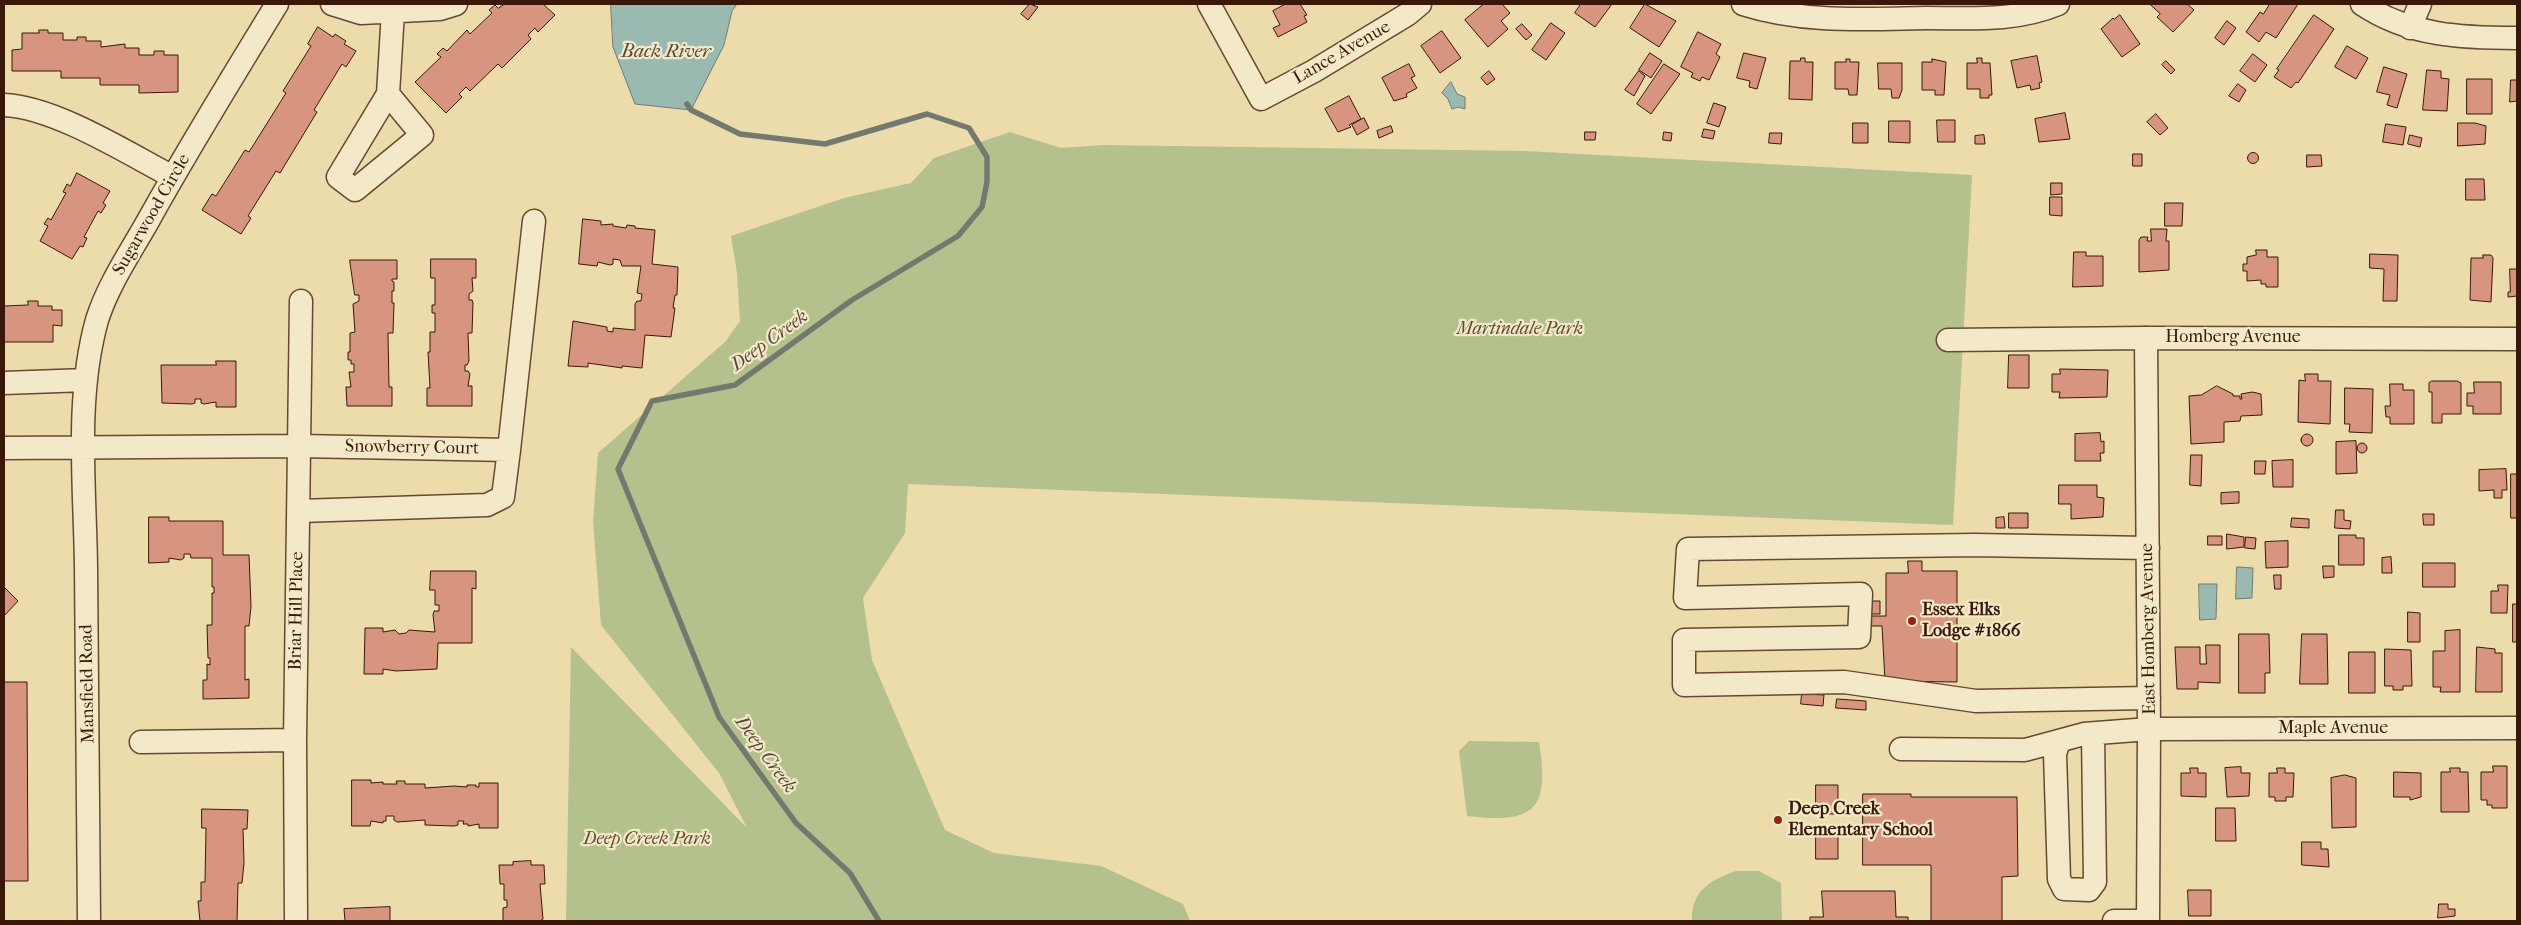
<!DOCTYPE html>
<html>
<head>
<meta charset="utf-8">
<style>
  body { margin:0 }
  #map { position:relative; width:2521px; height:925px; overflow:hidden; background:#ecdcab; font-family:"IM FELL French Canon",serif }
  canvas { display:block }
  .frame { position:absolute; inset:0; border:5px solid #391809; pointer-events:none }
</style>
</head>
<body>
<div id="map">
<canvas width="2521" height="925"></canvas>
<div class="frame"></div>
</div>
<script>
const context = document.querySelector('canvas').getContext('2d');
context.lineJoin = 'round';
function fill(path, color) {
  context.fillStyle = color;
  context.fill(path, 'evenodd');
}
function stroke(path, color, width, dash) {
  context.strokeStyle = color;
  context.lineWidth = width;
  context.lineCap = dash ? 'butt' : 'round';
  context.setLineDash(dash || []);
  context.stroke(path);
}
function write(font, color, halo, rows, align = 'center') {
  context.font = font + ' "IM FELL French Canon",serif';
  context.lineWidth = 4.5;
  context.setLineDash([]);
  context.textBaseline = 'middle';
  context.strokeStyle = halo;
  context.fillStyle = color;
  for (const [text, x, y, turn = 0] of rows) {
    context.save();
    context.translate(x, y);
    context.rotate((+turn || 0) * Math.PI / 180);
    context.textAlign = isNaN(turn) ? turn : align;
    if (halo) context.strokeText(text, 0, 0);
    context.fillText(text, 0, 0);
    context.restore();
  }
}
fill(new Path2D(`
  M1010 132 1061 148 1103 145 1525 151 1972 175 1953 525 908 484 905 533 863 598 872 660 945 830 994 853 1101 866 1183 904 1190 921H566L571 647 747 828 719 773 601 625 593 521 598 453 725 342 740 321 737 273 731 236 844 198 911 183 934 158Z
  M1469 741 1539 742C1550 810 1535 824 1467 816L1459 751Z
  M1736 871H1759L1781 883 1782 921H1692C1691 891 1710 880 1736 871Z`), '#b4c18c');
const water = new Path2D(`
  M611 4H737L732 11 724 45 691 110 635 104 613 47Z
  M1451 82 1457 94 1465 97V109L1458 107 1452 109 1448 99 1442 93Z
  M2237 567 2253 568 2252 598 2236 599Z
  M2199 584H2217L2216 619 2200 620Z`);
fill(water, '#9abab1');
stroke(water, '#73796e', 1);
stroke(new Path2D(`
  M687 104 691 110 740 134 825 144 927 114 969 128 987 157V182L982 207 958 236 852 300 735 385 652 401 618 469 719 717 796 823 850 873 879 921`), '#73796e', 5.5);
const building = new Path2D(`
  M505 4H543L555 15 538 32 535 28 528 35 531 39 502 68 498 64 470 91 466 87 459 94 462 97 446 113 415 82 441 57 437 54 443 48 447 51 467 30 470 34 492 13 489 10 495 5 498 8Z
  M1030 4 1038 7 1028 20 1021 14Z
  M1286 4H1300L1307 15 1304 16 1307 22 1278 37 1273 28 1280 25 1273 11Z
  M1484 4H1502L1510 13 1501 21 1508 29 1488 47 1465 20Z
  M1581 4H1612L1595 27 1575 13Z
  M1645 4 1676 21 1659 47 1630 28Z
  M2150 4H2187L2194 10 2173 32 2157 17 2160 14Z
  M2270 4H2298L2276 38 2266 32 2259 42 2246 32 2260 12 2263 14Z
  M2120 15 2140 44 2122 57 2101 29 2113 18 2114 19Z
  M2314 15 2334 29 2298 83 2296 82 2291 88 2274 77 2279 70 2277 69Z
  M2227 21 2236 28 2224 45 2215 38Z
  M1551 23 1565 33 1546 60 1532 50Z
  M1522 24 1532 35 1526 40 1516 29Z
  M318 27 333 37 335 34 346 41 344 44 356 51 346 67 342 64 314 110 317 112 280 173 276 171 248 216 251 218 241 234 202 210 212 194 216 196 245 150 249 152 286 93 283 91 311 46 308 44Z
  M39 30H48V33H63V40H77V37H86V41H101V47L125 44V48H139V55H154V51H164V55H178V92L139 93V85H100V78H61V71H12V50L22 49V33H39Z
  M1442 31 1461 58 1440 73 1421 46Z
  M1698 32 1721 44 1716 54 1720 57 1709 80 1702 77 1700 81 1691 77 1693 73 1681 67Z
  M2347 46 2368 58 2356 79 2335 67Z
  M1650 53 1662 61 1651 78 1639 70Z
  M1744 53 1766 58 1757 89 1749 87 1750 81 1737 78Z
  M2253 54 2267 65 2255 82 2240 71Z
  M2037 56 2042 82 2039 83 2040 88 2031 90 2030 85 2017 88 2011 61Z
  M1801 58H1805V62H1813L1812 100 1789 99 1790 61H1800Z
  M1977 58H1982V63H1990L1992 95H1989V98H1980V89H1967V63H1977Z
  M1846 59H1850V62H1859L1857 95H1849L1848 89H1835V62H1846Z
  M1932 59 1946 62 1944 95H1935V90H1922V62H1932Z
  M2166 61 2175 70 2171 74 2162 65Z
  M1878 63H1902V90L1899 98H1892L1891 89H1879Z
  M1409 64 1415 76 1411 78 1417 88 1406 94 1407 97 1394 101 1382 78Z
  M1664 64 1680 74 1651 114 1637 104Z
  M2384 67 2407 74 2397 108 2387 105 2390 95 2377 92Z
  M2427 70 2441 71V78L2449 79 2447 111 2423 110Z
  M1489 71 1495 79 1487 85 1481 78Z
  M1639 71 1645 76 1634 96 1625 90Z
  M2467 79H2492V114H2467Z
  M2511 80H2517V101L2510 102Z
  M2238 84 2246 90 2239 102 2229 96Z
  M1349 96 1361 119 1349 125 1351 127 1338 132 1325 109Z
  M1714 103 1726 107 1719 127 1707 123Z
  M2065 113 2070 139 2039 142 2035 119Z
  M2156 114 2168 128 2160 135 2147 122Z
  M1364 118 1369 128 1357 135 1352 125Z
  M1937 120H1955V142H1938Z
  M1889 121H1910V143L1889 142Z
  M1853 123H1868V143H1853Z
  M2458 123H2475L2486 126 2485 144 2458 146Z
  M2386 124 2406 127 2403 145 2383 142Z
  M1391 126 1393 132 1379 138 1377 131Z
  M1704 129 1715 131 1713 139 1702 137Z
  M1585 132H1596L1595 140H1585Z
  M1664 132 1672 133 1671 141 1663 140Z
  M1770 133H1782L1781 144 1769 143Z
  M1984 135 1985 144H1975V136Z
  M2410 135 2422 138 2420 147 2408 144Z
  M2247.5 158a5.5 5.5 0 1 1 11 0a5.5 5.5 0 1 1-11 0Z
  M2133 154H2142V166H2133Z
  M2307 155H2321L2322 166 2307 167Z
  M77 173 110 191 103 203 106 205 101 213 98 211 84 237 87 238 83 247 80 246 72 259 40 241 48 226 44 224 48 218 51 220 66 193 63 192 67 184 70 186Z
  M2466 179H2484L2485 200H2466Z
  M2051 183H2062V194L2051 195Z
  M2050 197H2062V216L2050 215Z
  M2165 203H2183L2182 226H2165Z
  M583 219 601 221V225L613 224V226L626 228 627 225 635 226V228L655 230 652 264 678 267 677 295H675L673 308H675L671 337 645 335 642 368 622 366V368L588 363V367L568 366 573 321 607 327V331L613 332V328L635 330V304L637 301H641L642 294 637 293 641 266H622L620 260 613 259V264L610 265 598 262 597 266 579 264Z
  M2151 229H2167L2166 241H2169V270L2139 272V240L2141 237H2148L2147 241H2151Z
  M2256 250H2267V257H2278V287H2266V284H2261V280L2247 281V271H2243V264H2247V257L2256 255Z
  M2074 252H2086V256H2103V286L2073 287Z
  M2370 254 2398 255 2397 301H2383L2384 269 2370 268Z
  M2483 255H2491L2493 258 2491 302 2470 300 2471 258H2483Z
  M431 259H476V278H472L473 291 469 294V300H472L473 303 472 333H468L469 361 467 365H465V371H468L470 374 468 386H472V406H427V388H430L428 352H430V332H435V313H432V305H435V278H431Z
  M350 260H397V279H392V281L394 282V291H392V303H394L393 333H388L389 387H392V406H347L346 387H351L349 372H354V364H351V360H348V352H350V333L355 332 353 304 359 301V295H355Z
  M2510 269H2517V296L2508 297V292H2510Z
  M28 301H38V306H52V310H62V326L53 325V342H4V306L28 305Z
  M2009 355H2029V388H2008Z
  M216 361H236V407H216V402L204 404 201 403V399H195V403L192 404 162 403 161 365H216Z
  M2060 369 2108 370 2107 397 2059 398 2060 392H2052V374H2060Z
  M2305 374H2318V381H2331L2330 424 2298 422 2299 380 2305 381Z
  M2432 381H2457L2461 383V414H2442V423H2432V392H2429V383Z
  M2474 382H2501V414H2473V406H2467V393H2474Z
  M2390 384H2403V390H2414V424H2390V417H2386L2385 406H2390Z
  M2217 386 2233 394V396H2240V399H2242L2241 394 2252 392 2261 394 2262 415 2241 416 2240 421 2224 422V442L2191 444 2189 396 2201 395Z
  M2345 388 2373 389 2372 433 2349 432 2350 424H2345Z
  M2100 433 2101 442 2104 441V453H2100L2101 461H2075V434Z
  M2301 440a6 6 0 1 1 12 0a6 6 0 1 1-12 0Z
  M2356 441 2357 473 2336 474V442Z
  M2357 448a5 5 0 1 1 10 0a5 5 0 1 1-10 0Z
  M2191 455H2202L2201 486 2190 485Z
  M2293 460V487H2273L2272 461Z
  M2255 461H2266L2265 474H2255Z
  M2506 469 2507 490H2502V498H2494V490L2479 491V470Z
  M2511 474H2517V518H2511Z
  M2059 485H2097V497L2104 498 2103 517 2071 519V504H2059Z
  M2239 492V503L2221 504V493Z
  M2336 510H2344V520L2351 521 2350 529 2335 528Z
  M2009 513H2028V528H2009Z
  M2423 514H2434V525H2424Z
  M149 517H169V521H223V555H249L251 606 249 626H245V680L249 679V698L203 699V680H207V664L210 665V658H208L207 625H212V593H214V587H212V558H191L190 554H184V558L181 560 169 558V562L149 563Z
  M2004 517 2005 528H1996V518Z
  M2292 518 2309 519V528L2291 527Z
  M2227 534 2244 537V547L2227 549Z
  M2339 535H2356V538H2364V565H2339Z
  M2208 536H2222V545H2208Z
  M2246 537 2256 538 2255 549 2245 548Z
  M2288 541V567L2266 568 2265 542Z
  M2391 557 2392 573H2382V558Z
  M1908 561H1922V571H1957V682L1885 681 1882 626H1866V616H1886V573H1908Z
  M2423 563H2455V587H2423Z
  M2323 566H2334V577L2324 578Z
  M431 571H476V589L472 588V643H438L437 669 396 671 383 669V674H364L365 628H383V632L395 630 399 634 406 633 409 630 435 632 433 615 434 611H439V605H435V590H430Z
  M2274 575H2281V589H2275Z
  M2498 585H2508L2507 613H2491V591H2498Z
  M4 587 18 601 4 616Z
  M1870 601H1880V614H1870Z
  M2513 604H2517V642H2513Z
  M2408 612 2420 613V642H2408Z
  M2460 630V692H2440L2441 687H2433V651H2445V631Z
  M2239 634H2269L2270 673H2265V693H2239Z
  M2302 634H2327L2328 684H2300Z
  M2206 645H2220V683L2198 682V689H2177L2175 647H2200V664H2206Z
  M2477 647 2495 649V653H2502V692H2476Z
  M2385 649 2411 650 2412 686H2403V690H2393V686H2385Z
  M2349 652H2375V693H2349Z
  M4 682H27L28 881H4Z
  M1802 694 1824 695 1823 706 1801 704Z
  M1837 699 1866 701V710L1836 708Z
  M2493 766H2507V808H2492V805H2487V800H2481V772H2493Z
  M2241 767V773H2250L2249 796 2227 797 2225 768Z
  M2190 768H2198V773H2206V797L2181 796V773H2190Z
  M2277 768H2285V773H2294L2293 797H2286V801H2275V797H2269V773H2277Z
  M2450 768H2460V772H2468L2469 812H2441V772H2450Z
  M2394 772 2421 773V797L2410 800V797H2394Z
  M2345 775 2356 778V827L2332 828 2331 778Z
  M352 780H371V783L383 782V784H397L396 781H405V784H425V788L454 786 467 787V785H476V787H479V783H498V828H479V824L468 826V824H463L464 821H458V825L454 826 425 825V820L397 822 394 820V816H386V821H383V823L371 821 370 826H352Z
  M1816 785H1838V814H1816Z
  M1863 794H1911V797H2017L2018 876 2002 877V921H1931V865H1863Z
  M2216 808H2235L2236 841H2216Z
  M202 809 248 810 247 829H243L244 863 242 883H238L237 921H200L198 901H201V882H205L206 828H202Z
  M1816 831H1838V859H1816Z
  M2302 842H2321V849H2328L2329 867 2302 865Z
  M531 861V865H544L545 884H540L543 919 540 921H503V908L507 907V900H504V884H500L499 865H513V862Z
  M2188 890H2211V916H2189Z
  M1822 891H1895L1896 917H1908V921H1810V917H1823Z
  M2439 904H2448V909H2455V916L2438 918Z
  M390 907V921H345L344 909Z`);
fill(building, '#d7947f');
stroke(building, '#391809', 1);
const minor = new Path2D(`
  M332 4 361 13 440 9 456 4
  M1209 4 1261 99 1314 71 1408 14 1420 4
  M1743 4C1802 23 1864 19 1925 18 1970 18 2015 22 2058 4
  M2362 4C2410 36 2462 38 2517 38
  M2410 28 2420 4
  M388 94 422 135 355 190 338 177 388 94 393 11
  M4 105C55 107 127 153 173 177
  M2146 338 2149 729 2148 921
  M1948 340 2146 338 2517 339
  M4 383 86 380
  M4 448 299 446 509 450 534 221
  M299 511 487 505 503 497 509 450
  M2148 548 1974 545 1688 549 1685 598 1861 594 1859 637 1684 640V685L1844 682 1976 701 2149 698
  M2059 741 2055 754 2059 879 2064 889 2089 890 2095 882 2093 734
  M141 742 295 740
  M1901 749 2025 750 2084 734 2149 729 2517 728
  M89 921C89 803 88 685 86 567 85 486 75 399 97 320 108 285 130 253 148 221 189 147 233 76 277 4
  M296 921 295 740 301 301
  M2114 921H2148`);
stroke(minor, '#664932', 25);
stroke(minor, '#f3e8c8', 22);
for (const [x, y, r, color] of [
  [1912,621,5,"#8f2418"],
  [1778,820,5,"#8f2418"]
]) {
  const dot = new Path2D();
  dot.arc(x, y, r, 0, 2 * Math.PI);
  context.fillStyle = color;
  context.fill(dot);
  stroke(dot, '#f3e8c8', 2);
}
write('18px', '#391809', '#f3e8c8', [
  ["Lance Avenue",1342,53,-30],
  ["Sugarwood Circle",152,215,-60],
  ["Homberg Avenue",2233,338],
  ["Snowberry Court",412,448,1],
  ["Briar Hill Place",297,611,-89],
  ["East Homberg Avenue",2149,629,-91],
  ["Mansfield Road",88,684,-91],
  ["Maple Avenue",2333,729]
]);
write('italic 18px', '#5e4b30', '#f3e8c8', [
  ["Martindale Park",1520,330],
  ["Deep Creek Park",647,840]
]);
write('bold 18px', '#391809', '#f3e8c8', [
  ["Essex Elks",1922,611],
  ["Lodge #1866",1922,632],
  ["Deep Creek",1788,810],
  ["Elementary School",1788,831]
], 'left');
write('italic 19px', '#56493b', '#f3e8c8', [
  ["Back River",666,52],
  ["Deep Creek",770,341,-36],
  ["Deep Creek",765,755,54]
]);
</script>
</body>
</html>
